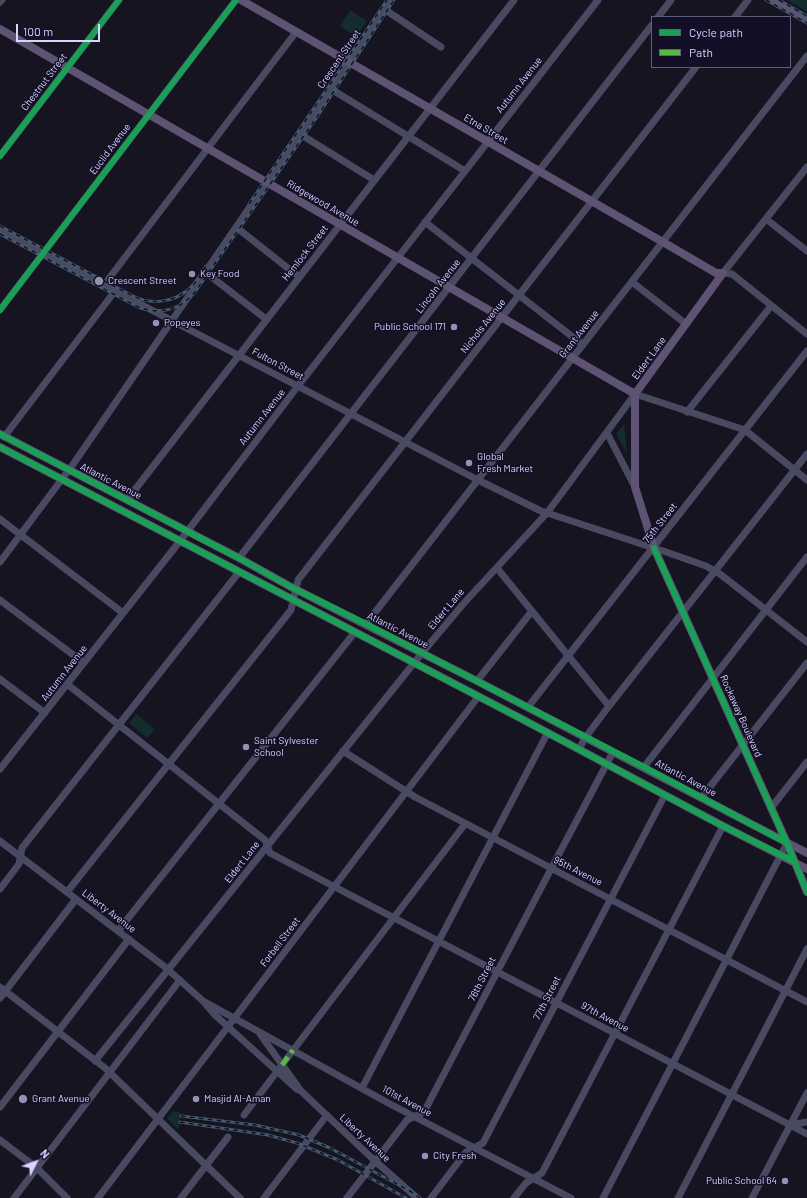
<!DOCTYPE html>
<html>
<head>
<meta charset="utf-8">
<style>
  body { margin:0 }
  #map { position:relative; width:807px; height:1198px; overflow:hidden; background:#161421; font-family:Barlow,sans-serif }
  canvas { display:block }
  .legend { position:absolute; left:651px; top:16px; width:140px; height:52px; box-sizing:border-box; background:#130f26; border:1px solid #625e7d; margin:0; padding:5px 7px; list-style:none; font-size:12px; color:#d9d4ff }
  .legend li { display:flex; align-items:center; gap:8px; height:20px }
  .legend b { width:20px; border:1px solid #625e7d }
  .north { position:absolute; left:16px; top:1142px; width:40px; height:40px; -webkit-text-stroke:3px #130f26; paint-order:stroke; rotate:48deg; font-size:11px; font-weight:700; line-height:16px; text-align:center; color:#d9d4ff }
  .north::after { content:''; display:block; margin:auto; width:14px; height:18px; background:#d9d4ff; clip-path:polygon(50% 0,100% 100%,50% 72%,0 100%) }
  .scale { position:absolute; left:16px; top:24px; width:84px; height:18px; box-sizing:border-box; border:2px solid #d9d4ff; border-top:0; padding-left:5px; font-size:12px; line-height:14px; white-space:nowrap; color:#d9d4ff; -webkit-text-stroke:3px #130f26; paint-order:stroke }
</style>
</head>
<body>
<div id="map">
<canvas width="807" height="1198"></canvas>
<ul class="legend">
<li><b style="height:5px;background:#1a9f57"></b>Cycle path</li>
<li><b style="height:5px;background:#58b947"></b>Path</li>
</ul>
<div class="north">N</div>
<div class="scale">100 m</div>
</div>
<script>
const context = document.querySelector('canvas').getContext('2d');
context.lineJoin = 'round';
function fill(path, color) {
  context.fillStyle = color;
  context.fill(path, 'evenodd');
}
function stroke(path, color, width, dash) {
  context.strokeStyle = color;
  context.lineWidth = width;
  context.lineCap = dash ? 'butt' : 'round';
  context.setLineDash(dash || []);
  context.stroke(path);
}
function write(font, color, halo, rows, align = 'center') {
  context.font = font + ' Barlow,sans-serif';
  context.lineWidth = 3;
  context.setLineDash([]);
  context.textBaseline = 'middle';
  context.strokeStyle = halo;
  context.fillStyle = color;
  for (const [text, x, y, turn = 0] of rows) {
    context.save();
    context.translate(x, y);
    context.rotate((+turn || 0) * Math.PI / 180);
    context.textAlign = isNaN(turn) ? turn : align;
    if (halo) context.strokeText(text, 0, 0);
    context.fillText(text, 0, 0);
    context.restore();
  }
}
fill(new Path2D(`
  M787 0H807V11H806Z
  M350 10 367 21 356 37 340 26Z
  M624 424 627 454 616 434Z
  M136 714 155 729 147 738 129 723Z
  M173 1111 181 1113 179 1127 178 1129 167 1119Z`), '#132c2d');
stroke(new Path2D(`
  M0 2 2 0
  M384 9 441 47
  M658 17 671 0
  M735 17 748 0
  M331 89 465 171
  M300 134 374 180
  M0 156 119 0
  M807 167 723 273 732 274 807 334
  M766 219 807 251
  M425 222 583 345
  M236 227 299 277
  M0 231 478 480 541 511 666 552 706 566 720 574 807 642
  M205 272 266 319
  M632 282 686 324
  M104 285 296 32
  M0 310 236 0
  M687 412 771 306
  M607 433 635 487
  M4 437 115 291
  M127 500 514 0
  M0 519 123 613
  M239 558 652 25
  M0 562 74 463 331 89 390 0
  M497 568 609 706
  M0 600 84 663
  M366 624 807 56
  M0 679 45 713
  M477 681 532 611
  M67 684 265 840 270 853 807 1134
  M528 707 807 351
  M579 749 585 738 609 706 807 454
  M343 751 415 797 807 1002
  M644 767 807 557
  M0 769 180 541 298 386 598 0
  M702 797 807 663
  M771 808 807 762
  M0 841 165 967 203 1001 215 1015 290 1083 297 1089 301 1091
  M0 889 19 864 22 848 239 572
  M67 892 291 610 298 580 696 67
  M118 931 355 632
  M0 987 105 1068 240 1198
  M0 998 76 899
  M203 1001 390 1104 571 1198
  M260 1034 301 1091 375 1161 417 1198
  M95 1061 422 653 464 603 547 513 635 394 745 430 807 480
  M362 1088 547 734
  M0 1107 129 939
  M244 1115 465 824
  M790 1125 807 1122
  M0 1140 37 1168 67 1198
  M14 1198 180 980
  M98 1198 478 697
  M181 1198 228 1137
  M264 1198 327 1115
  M347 1198 407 1120 424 1112 551 869 613 752
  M431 1198 466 1152 483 1143 665 795
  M514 1198 526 1183 542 1173 723 826
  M603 1198 787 843
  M678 1198 807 949
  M752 1198 807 1093`), '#4a4962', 7);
stroke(new Path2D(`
  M241 0 668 245 716 273H723
  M772 0 807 20
  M0 29 635 394
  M635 394V487L654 548 787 843 807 892
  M635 394 723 273
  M0 434 239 558 291 587 477 681 807 853
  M0 447 520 718 723 826 807 869`), '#5e5373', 8);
const rail = new Path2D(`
  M766 0 807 23
  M779 0 807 16
  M249 204 387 0
  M0 226 133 296C151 305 173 303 189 289 196 283 201 274 206 266
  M0 234 138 307C160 315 180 310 195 292L317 117 394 0
  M181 1116 255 1125 299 1135 330 1148 410 1191 420 1198
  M180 1122 268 1135 297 1143 338 1160 406 1198`);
stroke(rail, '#43596b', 3);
stroke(rail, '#130f26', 1.5, [4.5]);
stroke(new Path2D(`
  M282 1065 293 1050`), '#58b947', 5, [10, 5]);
stroke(new Path2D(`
  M0 156 119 0
  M0 310 236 0
  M0 434 239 558 291 587 366 624 644 767 787 843
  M0 447 520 718 723 826 795 862
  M654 548 787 843 807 892`), '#1a9f57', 6);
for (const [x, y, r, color] of [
  [192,274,4,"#9591b1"],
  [99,281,5,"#9591b1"],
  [156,323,4,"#9591b1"],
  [454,327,4,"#9591b1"],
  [469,463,4,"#9591b1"],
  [246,747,4,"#9591b1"],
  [23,1099,5,"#9591b1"],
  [196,1099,4,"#9591b1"],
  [425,1156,4,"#9591b1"],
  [785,1181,4,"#9591b1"]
]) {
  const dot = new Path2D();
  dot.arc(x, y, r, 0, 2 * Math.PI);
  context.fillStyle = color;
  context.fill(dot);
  stroke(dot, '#130f26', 1.5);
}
write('10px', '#d9d4ff', '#130f26', [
  ["Crescent Street",339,59,-56],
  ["Chestnut Street",44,82,-53],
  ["Autumn Avenue",519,85,-52],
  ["Etna Street",486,129,30],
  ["Euclid Avenue",110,149,-53],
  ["Ridgewood Avenue",323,203,30],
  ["Hemlock Street",305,253,-52],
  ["Lincoln Avenue",438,286,-52],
  ["Nichols Avenue",483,326,-52],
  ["Grant Avenue",579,334,-52],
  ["Eldert Lane",649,358,-54],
  ["Fulton Street",278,364,28],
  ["Autumn Avenue",262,417,-52],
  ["Atlantic Avenue",111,481,27],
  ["75th Street",660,523,-52],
  ["Eldert Lane",446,609,-50],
  ["Atlantic Avenue",398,630,27],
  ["Autumn Avenue",64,673,-52],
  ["Rockaway Boulevard",741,716,66],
  ["Atlantic Avenue",686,778,28],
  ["Eldert Lane",242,862,-52],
  ["95th Avenue",578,871,27],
  ["Liberty Avenue",109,911,37],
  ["Forbell Street",280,942,-53],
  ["76th Street",482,979,-63],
  ["77th Street",547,998,-63],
  ["97th Avenue",605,1017,28],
  ["101st Avenue",407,1101,28],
  ["Liberty Avenue",365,1138,43]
]);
write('10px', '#d9d4ff', '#130f26', [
  ["Key Food",200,274],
  ["Crescent Street",108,281],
  ["Popeyes",164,323],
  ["Public School 171",446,327,"right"],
  ["Global",477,457],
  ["Fresh Market",477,469],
  ["Saint Sylvester",254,741],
  ["School",254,753],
  ["Grant Avenue",32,1099],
  ["Masjid Al-Aman",204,1099],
  ["City Fresh",433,1156],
  ["Public School 64",777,1181,"right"]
], 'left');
</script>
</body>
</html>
